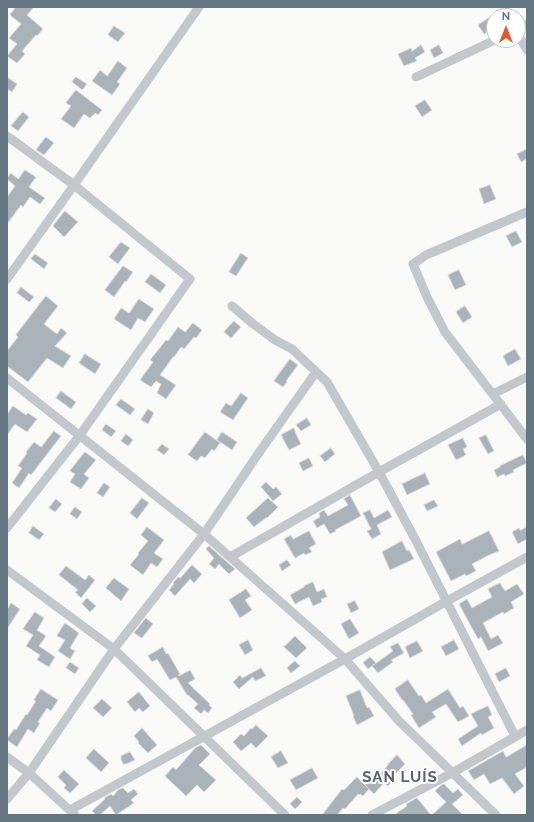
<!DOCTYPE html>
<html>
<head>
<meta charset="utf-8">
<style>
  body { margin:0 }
  #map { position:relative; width:534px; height:822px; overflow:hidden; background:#fafaf8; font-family:Raleway,sans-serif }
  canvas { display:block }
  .frame { position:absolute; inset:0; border:8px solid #657683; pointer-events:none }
  .north { position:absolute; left:486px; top:8px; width:40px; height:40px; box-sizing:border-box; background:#fff; border:1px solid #c1c8cd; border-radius:50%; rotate:0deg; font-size:11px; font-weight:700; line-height:16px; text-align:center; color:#657683 }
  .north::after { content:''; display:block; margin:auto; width:14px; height:18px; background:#e4572e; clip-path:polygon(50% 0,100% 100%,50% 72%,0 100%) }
</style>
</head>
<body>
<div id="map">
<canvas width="534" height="822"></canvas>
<div class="frame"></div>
<div class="north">N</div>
</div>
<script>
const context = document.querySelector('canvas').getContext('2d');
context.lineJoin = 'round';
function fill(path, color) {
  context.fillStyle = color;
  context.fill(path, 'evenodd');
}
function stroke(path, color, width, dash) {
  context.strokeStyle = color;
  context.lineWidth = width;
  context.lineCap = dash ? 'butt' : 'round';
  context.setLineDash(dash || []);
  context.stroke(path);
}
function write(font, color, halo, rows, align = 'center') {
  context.font = font + ' Raleway,sans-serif';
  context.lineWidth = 4;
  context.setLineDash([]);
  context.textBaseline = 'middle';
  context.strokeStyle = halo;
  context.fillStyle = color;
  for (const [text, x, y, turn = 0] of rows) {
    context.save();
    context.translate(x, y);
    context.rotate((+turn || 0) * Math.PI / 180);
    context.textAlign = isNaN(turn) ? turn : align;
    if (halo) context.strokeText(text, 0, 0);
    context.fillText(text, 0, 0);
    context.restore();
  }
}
const building = new Path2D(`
  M16 7H34L27 15 43 29 37 36 36 35 22 51 25 54 17 63 7 56 17 44 9 38 21 24 10 15Z
  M492 16 494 21V28L484 34 478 25Z
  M114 26 125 33 118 42 108 35Z
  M421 45 425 52 415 58 417 61 404 66 398 54 411 48 412 51Z
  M439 45 443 53 434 58 430 50Z
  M118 61 127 68 117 82 120 84 112 95 92 81 100 70 107 76Z
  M7 77 17 84 12 92 7 89Z
  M76 77 87 84 82 90 72 82Z
  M76 90 102 110 98 115 95 113 90 118 84 114 74 128 61 119 71 106 66 103Z
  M425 100 432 110 422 117 415 106Z
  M23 112 29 117 18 131 11 126Z
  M46 137 54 143 44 155 36 150Z
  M527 149V159L521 162 517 154Z
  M25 170 36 177 29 187 45 198 40 204 30 197 23 207 21 205 7 224V197L15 186 7 179V178L11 173 18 179Z
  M490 185 496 199 484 204 479 189Z
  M65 211 78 222 64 237 53 226Z
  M516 231 522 242 512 247 506 236Z
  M121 242 130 248 118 264 109 257Z
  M241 253 248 258 236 276 229 272Z
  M35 254 48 263 44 269 31 259Z
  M123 266 133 272 126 282 125 281 114 297 105 290Z
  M459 270 466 285 455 290 448 275Z
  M151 274 166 285 160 293 145 282Z
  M21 287 34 297 29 302 17 293Z
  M46 296 58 306 44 324 57 334 61 328 67 333 55 346 71 356 63 368 47 358 28 382 7 366V351L18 337 16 335Z
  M139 299 154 309 145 322 138 318 131 330 114 319 121 308 129 313Z
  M465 306 472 317 463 323 456 312Z
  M234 321 241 327 231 338 224 332Z
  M193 323 202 330 196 338 194 337 184 349 181 347 174 357H173L160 375 176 385 166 399 157 393 161 384 156 381 151 387 140 380 153 362 150 360 166 340 168 341 178 327 185 332Z
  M515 349 521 359 508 366 503 356Z
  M85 354 101 364 95 374 79 363Z
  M290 359 298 365 286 381 287 382 283 387 274 381Z
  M61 391 76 402 71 409 56 398Z
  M241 393 248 398 233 420 220 412 226 403 231 406Z
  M121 399 135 409 130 415 116 405Z
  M13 406 26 415 28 413 37 419 27 432 15 424 7 435V415Z
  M148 409 154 413 148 424 141 420Z
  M307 418 311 425 301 431 296 425Z
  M106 424 116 431 111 437 102 430Z
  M294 428 296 434 301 444 289 450 281 435Z
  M54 431 61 436 31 475 29 473 19 488 12 483 22 468 18 466 27 453 26 452 34 442 41 447Z
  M205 432 220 443 214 451 212 449 205 458 201 456 197 461 188 455Z
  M222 432 237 442 232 450 217 440Z
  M126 434 133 440 128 446 121 441Z
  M486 435 494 451 488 454 479 438Z
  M463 438 467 447 463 449 466 455 456 460 448 445Z
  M162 444 169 449 164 455 157 450Z
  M331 448 335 454 325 462 320 456Z
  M85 452 96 460 84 474 89 478 81 489 70 482 75 474 70 471Z
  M523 455 527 463 513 470 514 472 505 476 504 474 497 477 494 470 500 467V466Z
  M309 458 313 466 303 471 299 463Z
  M425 473 430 484 407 495 402 484Z
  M266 482 273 489 276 487 282 494 273 501 261 487Z
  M104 483 110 487 103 497 97 493Z
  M350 495 361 516 335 530 336 531 330 534 324 524 317 528 313 521 320 517 319 513 324 510 328 516 348 505 344 499Z
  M142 498 149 503 137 519 130 513Z
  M268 498 278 507 267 518V517L254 527 246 518Z
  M56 499 62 504 55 512 49 508Z
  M434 500 438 506 427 511 424 505Z
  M75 507 82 512 77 519 70 514Z
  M370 510 374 518 388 510 392 517 377 525 381 534 372 539 367 531 371 529 363 513Z
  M33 526 44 534 39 540 29 533Z
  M147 527 164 540 154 553 163 559 157 567 151 563 143 575 130 565 139 554 138 553 148 541 141 535Z
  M527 527V539L518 544 512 532 519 528 520 530Z
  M309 531 316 544 309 548 312 552 305 555 304 553 295 558 284 539 291 535 293 539Z
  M489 531 499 551 487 556 472 564 476 571 466 576 465 574 451 581 436 552 460 539 462 544Z
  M402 541 407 551 409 550 414 559 390 570 382 552Z
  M209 546 235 569 229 574 219 564 215 569 209 564 214 558 206 549Z
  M287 560 291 565 282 571 279 565Z
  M192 565 202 574 194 583 190 579 175 596 169 590 174 584 173 583 178 577 180 578Z
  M66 566 85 580 89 575 95 580 81 598 75 592 78 590 59 575Z
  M114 578 129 589 121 601 106 588Z
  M313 582 317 592 324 589 327 597 321 599 322 602 313 606 309 597 295 604 290 595 304 587V586Z
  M500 583 505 591 517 584 524 594 511 602 514 608 504 614 503 612 483 623 491 639 498 635 503 643 488 651 481 637 478 639 459 604 467 599 472 608 492 597 488 589Z
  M246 589 251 596 245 600 252 610 240 618 229 600Z
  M87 598 96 606 90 612 82 604Z
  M355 601 359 609 351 613 347 604Z
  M11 603 20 609 7 629V610Z
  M35 612 44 618 37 630 46 636 39 646 55 657 49 667 37 660 40 655 26 646 33 635 23 629Z
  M146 618 153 624 142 638 134 633Z
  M350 619 359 633 349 639 341 624Z
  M65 623 79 633 70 648 75 651 70 659 58 651 65 640 57 636Z
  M295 636 307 648 296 658 284 647Z
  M248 640 253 650 245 655 239 645Z
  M454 640 459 649 446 656 441 647Z
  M417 641 423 651 410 658 405 647Z
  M398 643 404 653 391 660 393 662 378 673 372 666 393 651 390 647Z
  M163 647 166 654 168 653 180 674 178 675 179 676 190 670 195 679 188 683 210 704 209 705 212 708 208 713 204 710 201 714 194 708 198 704 188 695H187L176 677 170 680 157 659 152 662 148 656Z
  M370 657 376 663 368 669 363 663Z
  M295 661 300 666 291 673 287 668Z
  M70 662 79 668 75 674 66 668Z
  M261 668 266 676 255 681 253 677 239 689 233 682 240 675 242 678Z
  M506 668 510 676 499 682 495 674Z
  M408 680 419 696 421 695 426 703 448 689 460 708 463 706 469 716 458 722 446 704 432 712 436 717 419 728 411 715 413 714 403 700H402L395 689Z
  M41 689 58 700 51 711 47 708 38 722 40 723 34 733 28 729 17 747 7 740V739L14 729 16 730 26 714 27 715 36 701 34 700Z
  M360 690 367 708 369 707 374 716 357 725 353 716H354L346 696Z
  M139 692 150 706 143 712 139 708 135 712 127 702Z
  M102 699 112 708 103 717 93 708Z
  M488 706 492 715 488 717 494 728 482 735 481 733 462 746 458 739 478 726 471 714Z
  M256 725 268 736 256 748 251 743 241 751 233 742 241 734 244 736 251 728 252 729Z
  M142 728 157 745 148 753 138 743 139 742 134 736Z
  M201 745 210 754 199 765 216 780 204 792 197 785 186 796 165 776 173 767 176 770 195 748Z
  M527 745V767L515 774 524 786 514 794 502 778 490 784 484 774 474 780 468 771 503 751 506 757Z
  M94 749 109 763 101 772 86 758Z
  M281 751 288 763 278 768 271 757Z
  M130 752 135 760 126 764H123L121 759V756Z
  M397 755 405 764 392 777 395 779 388 786 384 783 374 794 365 785 372 777 375 780 388 765V764Z
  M312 768 318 778 296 790 290 780Z
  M64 770 79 784 70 793 64 788 66 785 58 777Z
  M357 777 369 789 363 796 360 794 359 795 358 794 345 809 343 808 337 815H322L342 789 344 790Z
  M444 784 453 793 458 789 463 795 452 804 463 815H432L446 802 435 791 440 786Z
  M123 788 128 793 134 789 138 794 131 800 134 803 116 815 110 806 100 815H96L92 811 105 799 104 798 111 794 113 796 118 790Z
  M297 797 302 802 295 809 290 804Z
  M417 798 431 815H394L407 806 406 804Z`);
fill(building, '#aab3b9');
stroke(building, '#dcdcda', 1);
stroke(new Path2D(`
  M501 7 506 16`), '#bbbfc2', 1.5, [2, 2]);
stroke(new Path2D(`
  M518 29 527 24
  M518 34 527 50
  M416 77 495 40
  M7 136 74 185 190 279 80 435 7 528
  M527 212 426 255 413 264 427 297 445 332 527 439
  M7 279 74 185 199 7
  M232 306 252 323 275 340 292 349 327 382 379 472 415 539 515 736
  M7 378 204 534 345 659 399 721 496 815
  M493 394 527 377
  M230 557 379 472 501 404
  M7 570 114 649 285 815
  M7 757 29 773 75 815
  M7 799 29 773 114 649 204 534 258 454 316 372
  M70 810 345 659 447 601 527 557
  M372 815 452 773 527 730`), '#c3c8cc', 9);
context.letterSpacing = '1px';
write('bold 15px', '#57646e', '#fff', [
  ["SAN LUÍS",400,777]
]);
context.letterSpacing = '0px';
</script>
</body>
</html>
